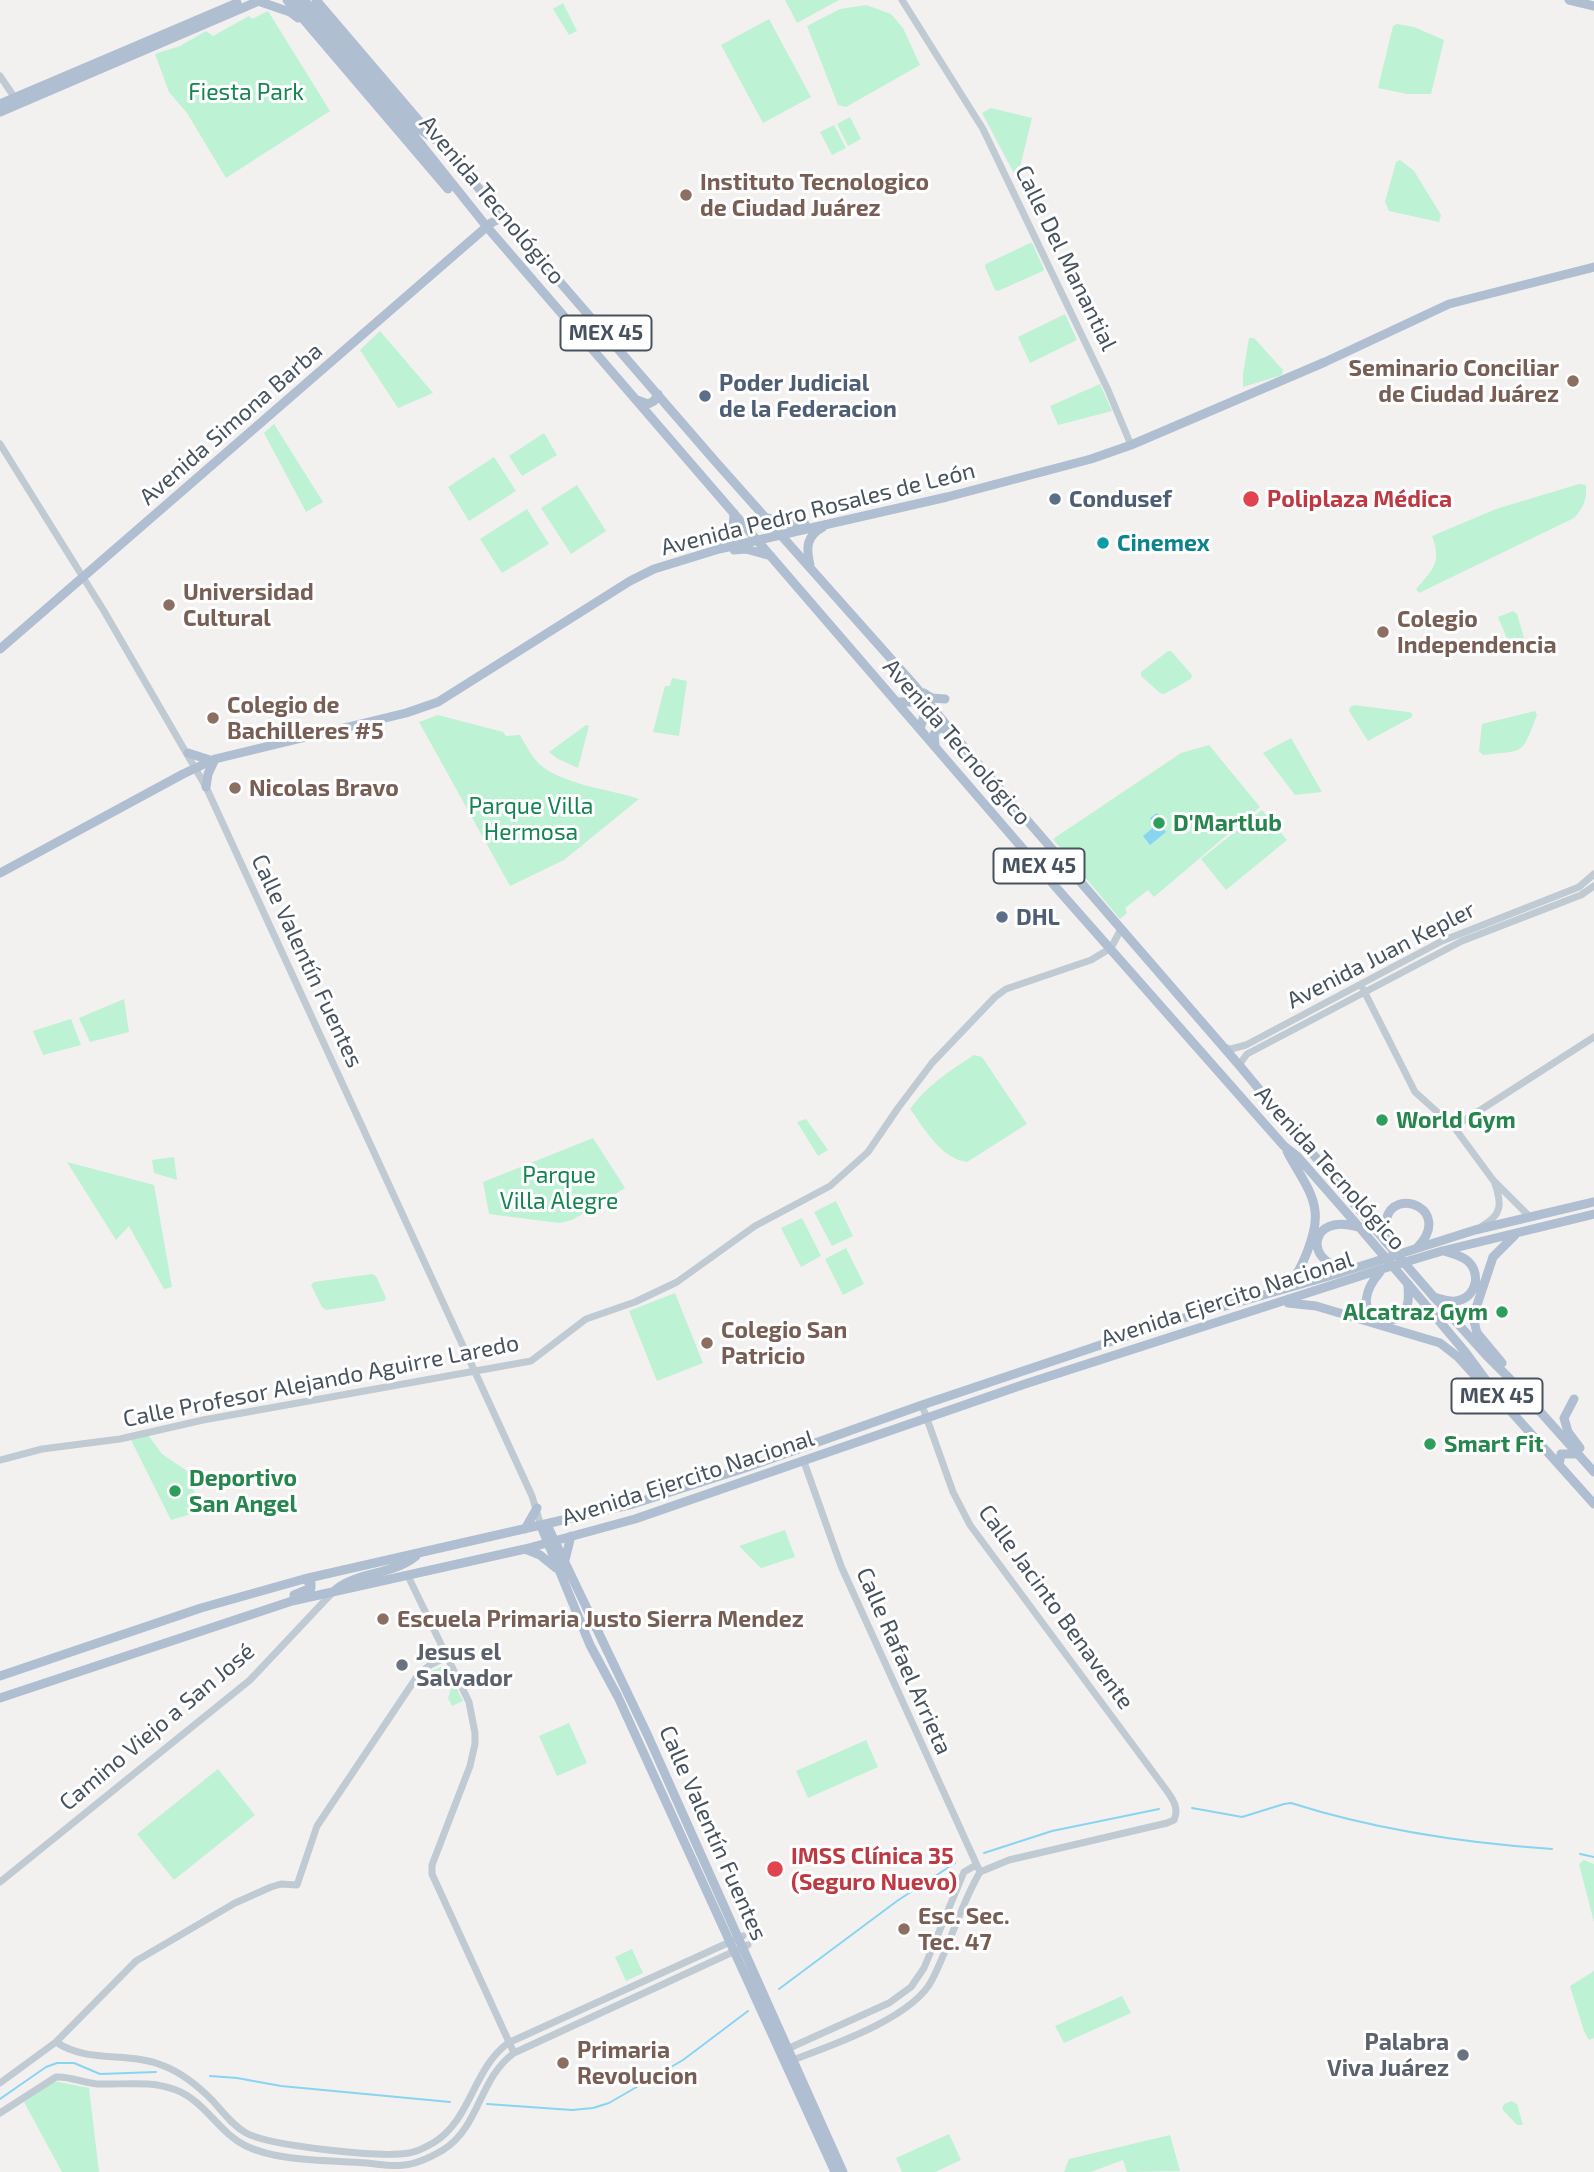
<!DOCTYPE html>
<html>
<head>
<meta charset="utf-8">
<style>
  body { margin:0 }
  canvas { display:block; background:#f3f0f0 }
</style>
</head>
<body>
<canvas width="1594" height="2172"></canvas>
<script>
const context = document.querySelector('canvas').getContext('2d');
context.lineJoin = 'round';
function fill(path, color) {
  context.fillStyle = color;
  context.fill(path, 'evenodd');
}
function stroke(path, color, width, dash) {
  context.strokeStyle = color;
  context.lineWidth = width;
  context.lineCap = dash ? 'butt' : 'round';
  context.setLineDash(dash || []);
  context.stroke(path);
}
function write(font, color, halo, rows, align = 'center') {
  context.font = font + ' "Exo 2",sans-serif';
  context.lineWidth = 6;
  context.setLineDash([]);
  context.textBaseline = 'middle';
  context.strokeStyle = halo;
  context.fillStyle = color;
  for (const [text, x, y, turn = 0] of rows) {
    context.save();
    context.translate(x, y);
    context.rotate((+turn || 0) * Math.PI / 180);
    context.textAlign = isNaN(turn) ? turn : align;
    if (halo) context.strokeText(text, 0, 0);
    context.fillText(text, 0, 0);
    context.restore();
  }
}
fill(new Path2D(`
  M785 0H839L797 23Z
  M563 3 577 31 569 35 553 9Z
  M866 5 891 14 903 28 920 65 846 107 838 105 807 26 840 9Z
  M268 11 330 111 226 178 187 113 169 92 155 54 180 46 206 31 213 36 249 16 252 19Z
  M769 19 811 97 763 123 721 45Z
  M1397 24 1414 27 1444 40 1431 94H1407L1378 88 1393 26Z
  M991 108 1032 118 1017 179 982 113Z
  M850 117 861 139 848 146 837 124Z
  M834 125 846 148 832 155 820 132Z
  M1400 160 1414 171 1441 215 1439 222 1389 211 1385 202 1396 162Z
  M1030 243H1032L1044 269 1043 271 998 291 995 290 985 267 986 264Z
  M1065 314 1077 340 1030 363 1018 337Z
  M380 331 433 393 398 408 360 350Z
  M1249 338H1254L1283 370 1282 375 1243 387V374Z
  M1100 384 1112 411 1058 425 1050 406Z
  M274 424 323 502 306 512 264 433Z
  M544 433 557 455 522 476 509 456Z
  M494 457 516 491 469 521 448 487Z
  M1579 484 1586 485C1587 499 1584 507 1574 518L1419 593 1416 589C1433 570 1442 562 1432 536L1496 509Z
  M577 485 606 531 571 554 541 508Z
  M527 509 549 544 502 573 480 539Z
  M1513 611 1517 614 1525 641 1523 644 1511 648 1498 617Z
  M1168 651H1171L1192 675 1191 679 1164 694 1160 693 1141 676V672Z
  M672 678 687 681 679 736 653 732 665 686H670Z
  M1354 705 1408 712 1412 713V717L1368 741 1349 711 1350 707Z
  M1535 711 1537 715C1521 756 1526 750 1483 755L1479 751 1482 724Z
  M438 715 503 732 506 736 520 735C526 745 533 760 543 767 569 786 610 789 639 799L564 860 510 886 419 722Z
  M586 725 589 726 578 768 558 759 549 752Z
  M1291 738 1322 792 1295 795 1263 753Z
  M1209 745 1260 807 1154 897 1148 890 1125 908 1127 913 1120 919 1053 839 1181 753Z
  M1262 810 1287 840 1226 890 1201 859Z
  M124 999 129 1032 90 1042 79 1018Z
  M71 1019 81 1045 43 1055 33 1031Z
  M974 1055 982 1057 1027 1124 967 1162C940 1158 925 1129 910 1109 926 1086 951 1070 974 1055Z
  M806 1119 828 1150 818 1156 797 1122Z
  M593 1138 625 1188 572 1220 559 1223 489 1214 483 1182Z
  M174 1157 177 1180 154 1173 152 1160Z
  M67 1162 154 1185 172 1287 164 1289 129 1226 116 1240Z
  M836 1201 853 1236 832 1246 814 1212Z
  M802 1218 821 1256 801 1267 781 1228Z
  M846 1248 864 1284 843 1295 825 1259Z
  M372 1274 376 1276 386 1298 384 1301 326 1310 322 1307 311 1285 314 1282Z
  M675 1293 703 1363 657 1381 629 1311Z
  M146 1432 162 1454 187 1471 201 1511 171 1520 130 1438Z
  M785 1530 795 1557 761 1568 739 1546Z
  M443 1666 446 1667 463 1701 452 1706 448 1698 451 1689 427 1673Z
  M569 1723 587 1763 557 1776 539 1736Z
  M866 1740 878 1767 808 1798 796 1771Z
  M218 1769 255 1815 174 1880 137 1834Z
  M1584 1860 1594 1864V1922L1579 1864Z
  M632 1949 643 1973 626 1981 615 1957Z
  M1594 1971V2038L1589 2040 1584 2031 1570 1986Z
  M1122 1996 1131 2013 1064 2043 1055 2026Z
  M53 2081 89 2088 99 2172H62L24 2102Z
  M1512 2101 1517 2104 1523 2125H1517L1502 2109 1504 2104Z
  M949 2134 961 2160 935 2172H902L896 2158Z
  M1170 2135 1180 2171 1127 2172 1123 2160 1091 2172H1064L1069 2159Z`), '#bdf2d4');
fill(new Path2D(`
  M1157 813 1163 820 1159 824 1166 832 1150 845 1143 836 1155 826 1150 818Z`), '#88d5f1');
stroke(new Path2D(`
  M1192 1808 1242 1817 1284 1804 1291 1803C1376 1830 1463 1843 1552 1849
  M984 1853 1052 1831 1159 1809
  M1580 1854 1594 1857
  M779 1989 897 1901 955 1863
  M210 2076 237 2078 281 2086 450 2102
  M0 2099 46 2067 57 2063H74L100 2074 156 2072
  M487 2104 572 2110 593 2108 609 2103 683 2060 748 2011`), '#88d5f1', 2);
stroke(new Path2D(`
  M902 0 983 129 1108 390 1131 445
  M0 76 17 101
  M0 444 104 611 206 787 532 1496 541 1526
  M1363 989 1415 1092 1454 1127 1493 1180 1530 1217
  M1224 1047 1231 1049 1246 1045 1442 941 1579 887 1594 874
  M1239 1065 1247 1054 1462 941 1581 895 1594 886
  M1454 1127 1594 1037
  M1482 1226C1502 1215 1502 1204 1495 1184
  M0 1460 42 1449 120 1439 203 1420 531 1361 586 1319 635 1302 677 1282 755 1226 830 1186 868 1152 898 1108 932 1063 995 997 1006 989 1091 960 1111 948 1121 929
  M804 1462 841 1566 980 1872
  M408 1576 469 1702 475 1733V1744L470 1766 432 1865V1874L514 2053
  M0 1882 250 1680 331 1594
  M56 2042C88 2064 130 2051 164 2066 182 2073 198 2086 212 2100 222 2111 232 2125 246 2133 270 2146 381 2158 409 2153 417 2152 426 2147 433 2143 472 2119 472 2070 508 2043L743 1936
  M785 2050 889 2003 911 1987 924 1968 964 1872 976 1865
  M790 2061C830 2046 913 2018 932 1980 950 1945 960 1906 980 1872L1009 1860 1167 1823 1174 1820C1179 1809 1174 1801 1167 1791L970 1525 953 1492 922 1405
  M0 2083 56 2042 136 1961 235 1903 271 1887 281 1884 297 1885 317 1826 418 1675 430 1665 448 1656
  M0 2113 56 2077C70 2076 83 2083 97 2084 124 2085 150 2080 176 2090 205 2101 218 2132 246 2146 279 2162 330 2160 367 2163 379 2164 391 2167 404 2165 418 2164 431 2157 443 2150 480 2127 479 2078 514 2053L748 1945`), '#c0cad3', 7);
stroke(new Path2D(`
  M287 0 448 189
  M295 0 412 133 487 227 1061 893 1284 1146 1297 1156 1360 1228
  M304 0 418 128 437 141 449 154 715 461 916 687 968 752 1239 1065 1386 1242
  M316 0 420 122
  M1569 0 1594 6
  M258 1 290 12 298 18
  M0 104 237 3
  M0 112 261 0
  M637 400 648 404 654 401 658 394
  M768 518 788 524H805
  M720 547 733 533 734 513
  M734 550 746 549 771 556
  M810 565C806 548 806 536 823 527
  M0 649 491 223 499 219 507 220
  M924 693 932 698 945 699
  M897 702H915L920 692
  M920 729 924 716 931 706
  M935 745 934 734 938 729 943 728 950 732
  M188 753 210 760
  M206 787 208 774 215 759
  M0 873 183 774 215 759 406 713 438 702 630 581 654 569 719 549 947 497 1091 459 1131 445 1325 362 1449 304 1594 267
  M1386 1242C1386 1235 1384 1227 1386 1220 1394 1185 1454 1210 1417 1248
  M1346 1269C1302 1262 1310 1212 1358 1227
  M1380 1272C1344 1314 1389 1333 1404 1312 1410 1304 1408 1293 1408 1284
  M1408 1284 1466 1353 1499 1398 1594 1504
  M1286 1287C1301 1274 1318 1231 1315 1211 1313 1190 1296 1170 1287 1151
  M1433 1296 1486 1355 1519 1388 1594 1472
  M1434 1297C1441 1299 1449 1302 1456 1301 1478 1298 1482 1270 1465 1259 1459 1255 1451 1253 1444 1251
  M1288 1303 1316 1306 1440 1343 1458 1357 1487 1389
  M1502 1363 1477 1333 1473 1317 1493 1257 1515 1235
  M1574 1399 1564 1418 1568 1432 1580 1448
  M1559 1465 1561 1454H1577
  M547 1525 648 1736 843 2172
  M541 1526 590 1645 618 1697 835 2172
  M525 1529 537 1508
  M525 1549 540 1555 556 1568
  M565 1560 571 1536
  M334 1591C356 1571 392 1576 416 1556
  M294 1595 311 1588V1583L304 1579
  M0 1676 201 1608 304 1579 633 1504 745 1468 922 1405 1163 1324 1336 1274 1475 1230 1594 1202
  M0 1698 292 1601 525 1549 635 1519 1025 1384 1382 1269 1442 1251 1594 1214`), '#afbed0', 9);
stroke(new Path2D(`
  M1360 1228 1408 1284
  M1386 1242 1433 1296`), '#afbed0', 9);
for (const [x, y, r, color] of [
  [686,195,7,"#8d6e63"],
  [1573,381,7,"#8d6e63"],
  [705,396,7,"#5c6f8a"],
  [1055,499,7,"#5c6f8a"],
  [1251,499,9,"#e0444e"],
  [1103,543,7,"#0f9aa8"],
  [169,605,7,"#8d6e63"],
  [1383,632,7,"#8d6e63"],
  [213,718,7,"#8d6e63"],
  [235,788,7,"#8d6e63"],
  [1159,823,7,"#2e9e5b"],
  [1002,917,7,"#5c6f8a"],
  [1382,1120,7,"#2e9e5b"],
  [1502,1312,7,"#2e9e5b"],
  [707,1343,7,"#8d6e63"],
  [1430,1444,7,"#2e9e5b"],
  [175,1491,7,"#2e9e5b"],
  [383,1619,7,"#8d6e63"],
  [402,1665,7,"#6b7280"],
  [775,1869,9,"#e0444e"],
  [904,1929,7,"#8d6e63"],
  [1463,2055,7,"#6b7280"],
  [563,2063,7,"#8d6e63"]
]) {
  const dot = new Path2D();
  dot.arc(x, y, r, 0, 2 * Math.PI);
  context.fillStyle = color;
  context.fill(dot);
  stroke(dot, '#fff', 2.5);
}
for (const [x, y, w] of [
  [606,333,91],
  [1039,866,91],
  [1497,1396,91]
]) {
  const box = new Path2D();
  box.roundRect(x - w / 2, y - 17.5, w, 35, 5);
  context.fillStyle = '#fff';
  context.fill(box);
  stroke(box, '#47525f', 2);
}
write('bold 21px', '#47525f', null, [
  ["MEX 45",606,333],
  ["MEX 45",1039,866],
  ["MEX 45",1497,1396]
]);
write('23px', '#138552', '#fff', [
  ["Fiesta Park",246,92],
  ["Parque Villa",531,806],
  ["Hermosa",531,832],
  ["Parque",559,1175],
  ["Villa Alegre",559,1201]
]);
write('bold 23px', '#785e54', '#fff', [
  ["Instituto Tecnologico",700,182],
  ["de Ciudad Juárez",700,208],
  ["Seminario Conciliar",1559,368,"right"],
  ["de Ciudad Juárez",1559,394,"right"],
  ["Universidad",183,592],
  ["Cultural",183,618],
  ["Colegio",1397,619],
  ["Independencia",1397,645],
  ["Colegio de",227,705],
  ["Bachilleres #5",227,731],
  ["Nicolas Bravo",249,788],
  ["Colegio San",721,1330],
  ["Patricio",721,1356],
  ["Escuela Primaria Justo Sierra Mendez",397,1619],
  ["Esc. Sec.",918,1916],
  ["Tec. 47",918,1942],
  ["Primaria",577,2050],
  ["Revolucion",577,2076]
], 'left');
write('23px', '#47525f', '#fff', [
  ["Avenida Tecnológico",492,200,50],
  ["Calle Del Manantial",1066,258,64],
  ["Avenida Simona Barba",231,424,-41],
  ["Avenida Pedro Rosales de León",818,509,-14],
  ["Avenida Tecnológico",957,742,49],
  ["Avenida Juan Kepler",1381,955,-27],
  ["Calle Valentín Fuentes",307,961,65],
  ["Avenida Tecnológico",1330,1168,48],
  ["Avenida Ejercito Nacional",1227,1299,-18],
  ["Calle Profesor Alejando Aguirre Laredo",321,1381,-11],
  ["Avenida Ejercito Nacional",688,1478,-18],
  ["Calle Jacinto Benavente",1056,1607,54],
  ["Calle Rafael Arrieta",904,1661,66],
  ["Camino Viejo a San José",157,1727,-40],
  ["Calle Valentín Fuentes",713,1833,66]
]);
write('bold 23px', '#4e5e75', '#fff', [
  ["Poder Judicial",719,383],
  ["de la Federacion",719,409],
  ["Condusef",1069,499],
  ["DHL",1016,917]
], 'left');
write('bold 23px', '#be3a42', '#fff', [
  ["Poliplaza Médica",1267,499],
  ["IMSS Clínica 35",791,1856],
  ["(Seguro Nuevo)",791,1882]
], 'left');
write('bold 23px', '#0d838f', '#fff', [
  ["Cinemex",1117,543]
], 'left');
write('bold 23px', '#27864d', '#fff', [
  ["D'Martlub",1173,823],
  ["World Gym",1396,1120],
  ["Alcatraz Gym",1488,1312,"right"],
  ["Smart Fit",1444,1444],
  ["Deportivo",189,1478],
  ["San Angel",189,1504]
], 'left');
write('bold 23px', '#5b616d', '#fff', [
  ["Jesus el",416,1652],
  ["Salvador",416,1678],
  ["Palabra",1449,2042,"right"],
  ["Viva Juárez",1449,2068,"right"]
], 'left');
</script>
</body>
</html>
